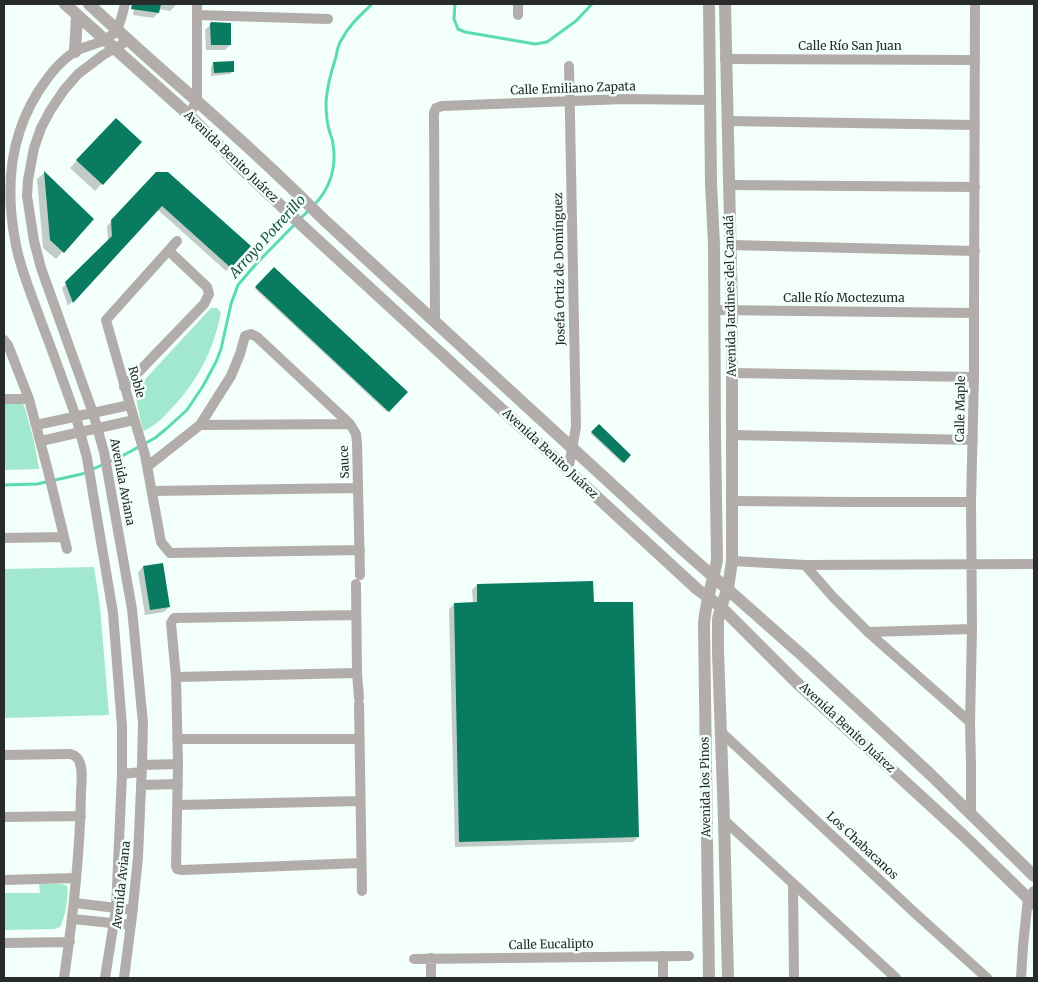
<!DOCTYPE html>
<html>
<head>
<meta charset="utf-8">
<style>
  body { margin:0 }
  #map { position:relative; width:1038px; height:982px; overflow:hidden; background:#f2fffa; font-family:Merriweather,serif }
  canvas { display:block }
  .frame { position:absolute; inset:0; border:5px solid #272c2a; pointer-events:none }
</style>
</head>
<body>
<div id="map">
<canvas width="1038" height="982"></canvas>
<div class="frame"></div>
</div>
<script>
const context = document.querySelector('canvas').getContext('2d');
context.lineJoin = 'round';
function fill(path, color) {
  context.fillStyle = color;
  context.fill(path, 'evenodd');
}
function stroke(path, color, width, dash) {
  context.strokeStyle = color;
  context.lineWidth = width;
  context.lineCap = dash ? 'butt' : 'round';
  context.setLineDash(dash || []);
  context.stroke(path);
}
function write(font, color, halo, rows, align = 'center') {
  context.font = font + ' Merriweather,serif';
  context.lineWidth = 5;
  context.setLineDash([]);
  context.textBaseline = 'middle';
  context.strokeStyle = halo;
  context.fillStyle = color;
  for (const [text, x, y, turn = 0] of rows) {
    context.save();
    context.translate(x, y);
    context.rotate((+turn || 0) * Math.PI / 180);
    context.textAlign = isNaN(turn) ? turn : align;
    if (halo) context.strokeText(text, 0, 0);
    context.fillText(text, 0, 0);
    context.restore();
  }
}
fill(new Path2D(`
  M211 308H217L221 313C213 351 198 381 171 409 164 417 154 427 143 431L135 394 138 387Z
  M20 402 23 404 25 408 34 441 39 469 4 470V403Z
  M94 567 100 606 109 715 4 718V569Z
  M39 884H62L67 886C69 895 65 919 60 927L54 929 4 930V893H40Z`), '#a2e8cf');
fill(new Path2D(`
  M136 4H176L175 6 170 11 158 9V13L153 18 133 15 134 6Z
  M211 24 230 45 225 50H206L205 30Z
  M214 63 233 71 230 74 211 76V66Z
  M109 126 141 142 95 191 70 168Z
  M44 173 92 219 56 259 43 248 37 179Z
  M157 174 249 246 226 271 157 209 68 306 62 288 108 242 107 226Z
  M274 269 406 392 387 412 255 289Z
  M599 426 630 455 622 463 591 434Z
  M143 567 169 607 164 612 145 615 138 572Z
  M477 585 592 604 638 837 633 842 455 847 449 609 454 604 473 603 472 590Z`), '#0003');
stroke(new Path2D(`
  M455 4 454 19 458 29 465 32 535 44 547 42 576 21 592 4
  M314 205C330 189 337 167 333 144 333 140 331 137 330 133 327 124 326 112 326 102 327 87 331 72 336 57 337 51 338 44 342 39 349 25 361 15 372 4
  M300 219 310 209
  M4 485 37 484 82 474 122 456 155 438 166 429 187 410 203 386 216 362 221 349 231 304 238 285 256 264 296 223`), '#5cdab5', 3);
fill(new Path2D(`
  M132 4H161L159 13 131 9Z
  M211 22 231 23V45H211L210 24Z
  M234 61V72L214 73 213 62Z
  M116 118 142 142 103 185 76 160Z
  M44 171 94 219 64 253 50 240Z
  M156 172H168L251 246 231 268 162 206 73 303 65 282 112 236 111 220Z
  M274 267 408 392 389 412 255 287Z
  M599 424 631 455 624 463 591 432Z
  M163 563 170 607 150 610 143 566Z
  M593 581 594 602H633L639 837 459 842 454 603 477 602V584Z`), '#097b61');
stroke(new Path2D(`
  M518 4V15
  M197 15 328 19
  M725 59 974 60
  M189 115 197 100V4
  M727 121 975 125
  M729 185 975 187
  M177 241 106 320 130 405 145 455 161 542 170 553 360 550
  M731 245 975 251
  M714 310 974 313
  M435 321 434 113 436 108 442 106 624 99 711 100
  M4 340 8 345 29 399 48 471 67 549
  M732 373 974 377
  M124 387 204 304 209 294 207 287 169 251
  M4 399H29
  M36 425 130 405
  M200 425 350 424
  M732 435 973 440
  M41 441 134 420
  M148 466 200 425 231 376 240 354 245 336 251 334 257 337 350 424 356 434 357 443 360 575
  M568 471 576 427 569 66
  M152 491 358 488
  M733 501 852 502H971
  M4 538 64 537
  M732 561 805 565 1034 564
  M805 565 833 597 868 632 970 722
  M356 584 357 673 359 698
  M356 615 174 618 171 623 176 677 178 764 176 866 177 869 182 870 361 863
  M868 632 972 629
  M176 677 357 673
  M359 704 362 891
  M721 732 916 914 987 978
  M177 739H359
  M4 755 69 754C72 754 76 756 78 759 84 768 81 784 81 793 80 855 73 917 64 978
  M142 765 178 764
  M122 774 142 772
  M142 785 178 784
  M178 805 360 801
  M971 815V764L970 722 972 629 971 502 974 377V313L975 4
  M4 817 81 816
  M724 820 896 978
  M4 880 76 878
  M793 885 794 978
  M75 903 133 910
  M73 919 131 925
  M4 943 70 942
  M663 956V978
  M431 958V978
  M414 959 689 956
  M105 978 116 909 122 774V726L113 613 87 458 76 417C65 386 54 355 42 324 33 298 21 272 16 245 4 186 10 128 47 79 54 69 64 59 74 52 88 44 107 44 117 29 121 22 123 11 125 4
  M124 978 132 916 138 857 142 765 143 723 132 609 104 452 93 413 41 268 34 241 27 196 28 180 34 148 41 128 50 111 64 90 78 74 103 55 129 40
  M1021 978 1023 946 1028 898 1034 891`), '#b2acab', 10);
stroke(new Path2D(`
  M65 4 189 115 243 170 309 232 697 589 721 607 797 683 963 835 1034 904
  M89 4C166 76 248 143 322 218L682 549 803 656 931 775 1034 876
  M725 4 732 311V561L728 588 721 607 718 619V652L724 820 728 978
  M75 52 77 16
  M709 978 704 625C705 603 713 582 717 560L715 434 714 245 711 183 709 4`), '#b2acab', 12);
write('12px', '#272c2a', '#f2fffa', [
  ["Calle Río San Juan",850,47],
  ["Calle Emiliano Zapata",573,89,-2],
  ["Avenida Benito Juárez",231,157,44],
  ["Josefa Ortiz de Domínguez",560,269,-91],
  ["Avenida Jardines del Canadá",731,296,-91],
  ["Calle Río Moctezuma",844,299],
  ["Roble",136,382,74],
  ["Calle Maple",961,409,-89],
  ["Avenida Benito Juárez",550,454,43],
  ["Sauce",345,462,-92],
  ["Avenida Aviana",122,482,79],
  ["Avenida Benito Juárez",847,728,43],
  ["Avenida los Pinos",706,787,-91],
  ["Los Chabacanos",862,846,43],
  ["Avenida Aviana",122,885,-84],
  ["Calle Eucalipto",551,945,-1]
]);
write('italic 14px', '#225646', '#f2fffa', [
  ["Arroyo Potrerillo",268,237,-48]
]);
</script>
</body>
</html>
